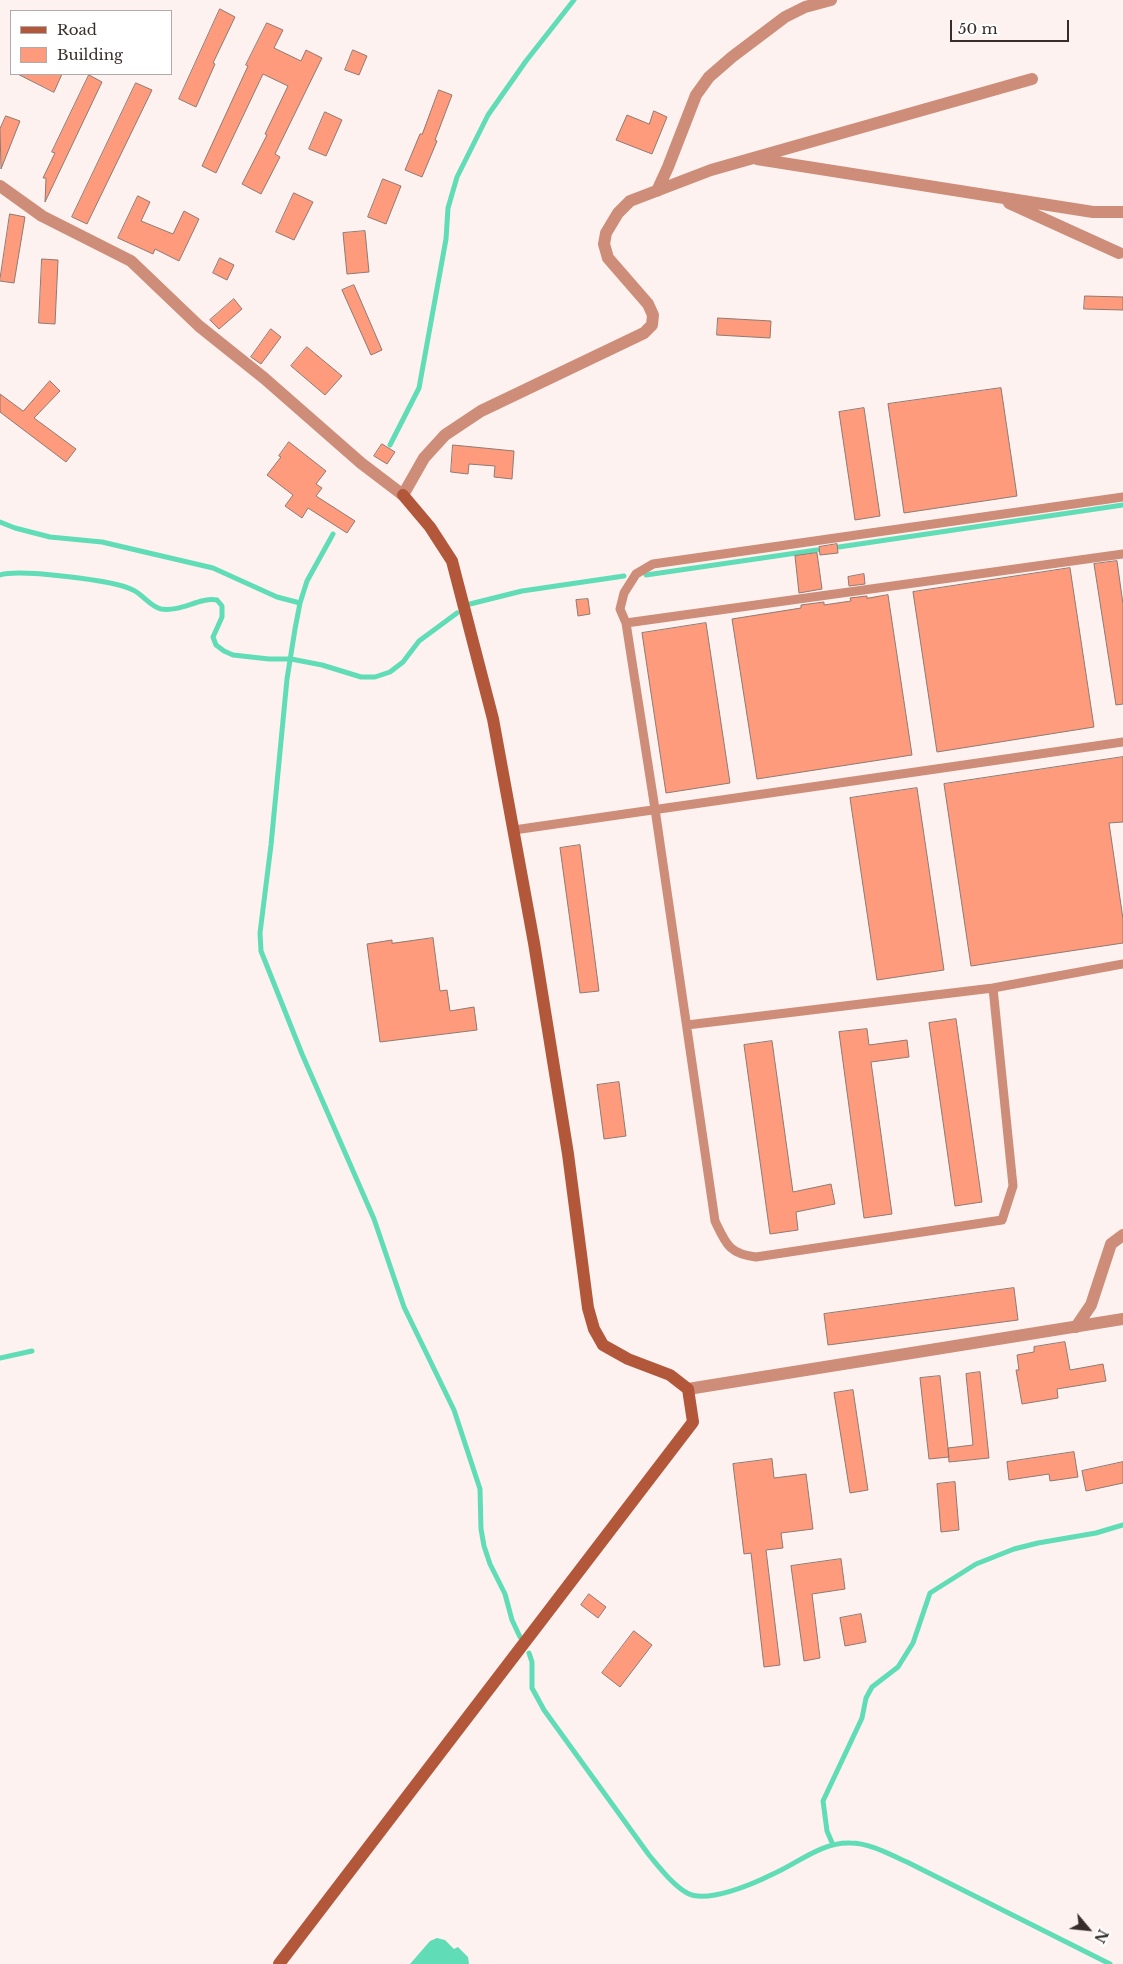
<!DOCTYPE html>
<html>
<head>
<meta charset="utf-8">
<style>
  body { margin:0 }
  #map { position:relative; width:1123px; height:1964px; overflow:hidden; background:#fdf2ef; font-family:"Libre Baskerville",serif }
  canvas { display:block }
  .legend { position:absolute; left:10px; top:10px; width:162px; height:65px; box-sizing:border-box; background:#fff; border:1px solid #afabaa; margin:0; padding:6px 9px; list-style:none; font-size:15px; color:#372e2b }
  .legend li { display:flex; align-items:center; gap:10px; height:25px }
  .legend b { width:25px; border:1px solid #afabaa }
  .north { position:absolute; left:1063px; top:1904px; width:50px; height:50px; -webkit-text-stroke:4px #fff; paint-order:stroke; rotate:118deg; font-size:14px; font-weight:700; line-height:20px; text-align:center; color:#372e2b }
  .north::after { content:''; display:block; margin:auto; width:18px; height:22px; background:#372e2b; clip-path:polygon(50% 0,100% 100%,50% 72%,0 100%) }
  .scale { position:absolute; left:950px; top:20px; width:119px; height:22px; box-sizing:border-box; border:2px solid #372e2b; border-top:0; padding-left:6px; font-size:15px; line-height:18px; white-space:nowrap; color:#372e2b; -webkit-text-stroke:4px #fff; paint-order:stroke }
</style>
</head>
<body>
<div id="map">
<canvas width="1123" height="1964"></canvas>
<ul class="legend">
<li><b style="height:6px;background:#b3573b"></b>Road</li>
<li><b style="height:14px;background:#fd9b7c"></b>Building</li>
</ul>
<div class="north">N</div>
<div class="scale">50 m</div>
</div>
<script>
const context = document.querySelector('canvas').getContext('2d');
context.lineJoin = 'round';
function fill(path, color) {
  context.fillStyle = color;
  context.fill(path, 'evenodd');
}
function stroke(path, color, width, dash) {
  context.strokeStyle = color;
  context.lineWidth = width;
  context.lineCap = dash ? 'butt' : 'round';
  context.setLineDash(dash || []);
  context.stroke(path);
}
fill(new Path2D(`
  M437 1938 445 1940 454 1949 458 1947 468 1957 469 1964H410L430 1941Z`), '#60ddb6');
stroke(new Path2D(`
  M390 445 419 388 446 239 448 208 457 177 488 115 526 61 574 0
  M0 522 15 528 50 537 102 542 213 568 277 597 300 603
  M333 534 307 581 300 603 295 629 287 679 271 845 260 933 261 951 302 1054 374 1219 404 1307 454 1410 480 1489 481 1529 484 1546 490 1564 505 1594 512 1620 520 1637
  M839 547 1123 505
  M0 575C18 569 115 580 133 590 142 594 151 607 161 609 182 612 199 597 217 600L222 606V617L213 637 216 645 224 651 233 655 269 659H291L322 665 361 677H375L390 672 403 662 419 641 457 613
  M646 575 817 550
  M470 604 522 591 624 576
  M0 1358 32 1351
  M529 1653 532 1662V1688L544 1710 649 1855C660 1868 672 1884 687 1893 707 1904 753 1884 773 1874 798 1863 822 1842 850 1843 870 1843 889 1854 907 1862L1110 1964
  M833 1845 827 1831 823 1801 862 1718 866 1698 872 1687 898 1667 913 1643 930 1593 976 1564 1014 1549 1038 1543 1096 1533 1123 1525`), '#60ddb6', 5);
const building = new Path2D(`
  M220 9 235 17 213 63 215 64 196 107 179 99Z
  M267 23 283 30 274 48 301 61 306 50 322 58 275 154 280 157 261 194 242 184 267 135 265 134 288 86 263 74 216 173 202 166 248 66 246 65Z
  M353 50 367 56 359 75 345 70Z
  M18 74H62L54 92Z
  M89 75 102 82 45 202 46 178H43L55 153 52 152Z
  M136 83 152 90 87 224 72 217Z
  M439 90 452 95 435 140 437 141 422 177 405 170 420 134H422Z
  M654 111 667 117 652 154 616 140 627 115 649 124Z
  M325 112 342 120 326 156 309 149Z
  M6 116 20 121 1 169 0 129Z
  M383 179 401 186 386 224 368 217Z
  M294 193 313 202 294 240 276 232Z
  M138 196 150 202 141 221 173 234 184 211 199 219 179 261 155 249 153 254 118 238Z
  M10 214 25 217 14 283 0 281Z
  M365 231 369 272 347 274 343 233Z
  M220 258 234 265 227 280 213 273Z
  M42 259 58 260 55 324 39 323Z
  M354 285 382 350 371 355 342 290Z
  M1085 296 1123 297V310L1084 309Z
  M234 299 242 309 219 329 210 320Z
  M718 318 771 321 770 338 717 335Z
  M271 329 281 337 261 364 251 357Z
  M307 347 342 376 325 395 291 366Z
  M50 381 60 391 34 418 76 449 66 462 0 412V394L23 411Z
  M1001 388 1017 496 904 513 888 404Z
  M864 408 880 516 855 520 839 412Z
  M289 442 326 471 316 484 322 488 316 496 355 521 347 533 308 508 302 518 285 506 293 495 267 475 281 457 279 456Z
  M382 444 395 452 387 464 374 456Z
  M453 445 514 451 512 479 494 477 495 466 469 464 468 474 451 472Z
  M837 544 838 553 820 555 819 547Z
  M817 553 822 589 799 593 795 556Z
  M1117 561 1123 604V704L1116 705 1094 564Z
  M1070 568 1094 727 937 752 913 592Z
  M864 574 865 584 849 586 848 577Z
  M888 595 912 755 757 779 732 619 801 608V605L824 602V605L851 601 850 598 867 596V598Z
  M588 599 590 614 578 616 576 600Z
  M706 623 730 783 666 793 642 633Z
  M1123 757V822L1109 823 1123 919V943L971 966 944 784Z
  M917 788 944 970 877 980 850 798Z
  M580 845 599 991 580 993 560 848Z
  M433 938 440 991 447 990 450 1011 474 1007 477 1030 380 1042 367 944 392 940V943Z
  M956 1019 982 1202 955 1206 929 1023Z
  M867 1029 869 1045 907 1040 909 1057 871 1062 892 1214 864 1218 839 1032Z
  M772 1041 793 1192 831 1184 835 1204 796 1212 798 1230 770 1234 744 1045Z
  M619 1082 626 1136 604 1139 597 1085Z
  M1014 1288 1018 1320 828 1345 824 1314Z
  M1065 1342 1070 1370 1103 1364 1106 1381 1057 1389 1058 1398 1022 1404 1016 1370H1019L1017 1355 1034 1352V1347Z
  M980 1372 989 1458 949 1462 948 1448 973 1445 966 1374Z
  M940 1376 949 1457 929 1459 920 1378Z
  M853 1390 868 1490 850 1493 834 1393Z
  M1074 1452 1078 1477 1050 1481 1049 1474 1009 1480 1007 1462Z
  M772 1459 774 1478 806 1474 813 1529 781 1533 783 1548 766 1550 780 1665 764 1667 751 1553 744 1554 733 1464Z
  M1123 1462V1483L1086 1491 1082 1471Z
  M955 1482 959 1530 941 1532 937 1484Z
  M841 1559 845 1589 812 1594 820 1658 804 1661 791 1566Z
  M589 1594 606 1607 598 1618 581 1605Z
  M861 1614 866 1642 845 1646 840 1618Z
  M634 1631 652 1645 620 1687 602 1673Z`);
fill(building, '#fd9b7c');
stroke(building, '#907972', 1);
stroke(new Path2D(`
  M626 623 1123 554
  M514 830 1123 742
  M993 988 1013 1186 1002 1220 756 1257C729 1254 726 1244 715 1221L655 809 626 623 620 609 624 593 636 574 653 564 1123 497
  M687 1025 993 988 1123 964`), '#cd8d79', 9);
stroke(new Path2D(`
  M757 159 1093 212H1123
  M0 186 42 216 131 261 199 326 264 378 361 463 403 495 424 458 445 435 481 411 644 333 652 325 653 315 648 304 608 258 604 244 606 233 618 213 630 201 711 170 1032 79
  M657 191 668 167 696 95 709 77 732 57 785 17 805 7 831 0
  M1009 203 1119 253
  M1076 1327 1091 1305 1111 1244 1123 1235
  M688 1389 1123 1319`), '#cd8d79', 12);
stroke(new Path2D(`
  M279 1964 693 1422 688 1389 670 1375 628 1359 603 1345 594 1329 588 1308 568 1154 534 943 493 719 452 561 430 527 403 495`), '#b3573b', 12);
</script>
</body>
</html>
